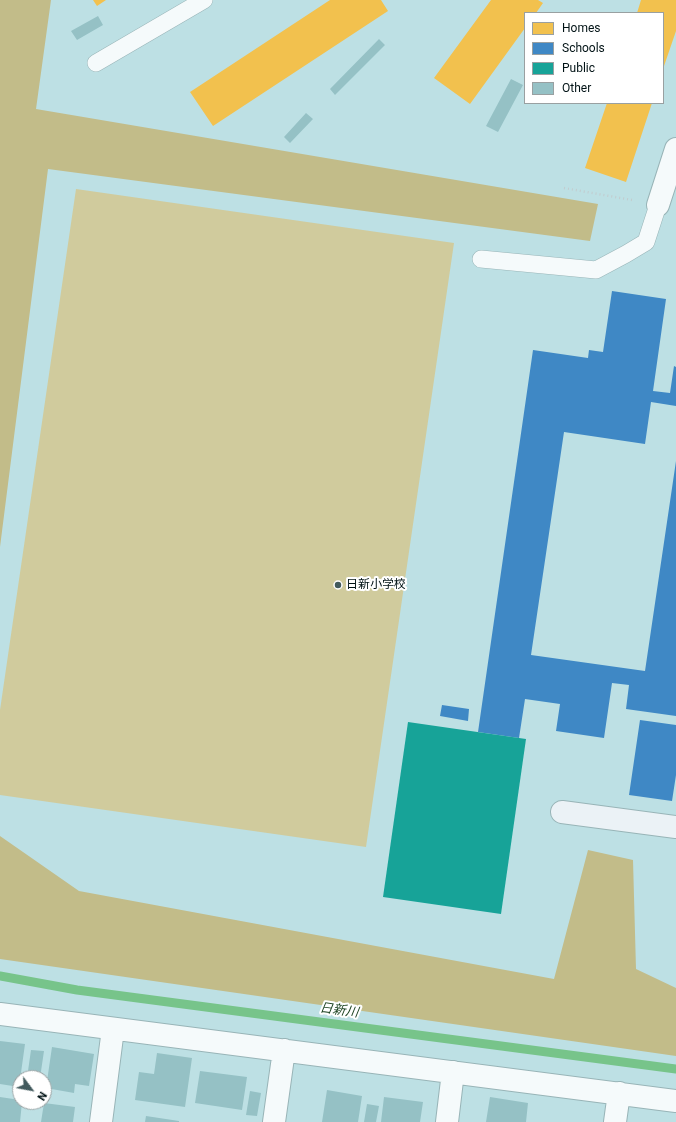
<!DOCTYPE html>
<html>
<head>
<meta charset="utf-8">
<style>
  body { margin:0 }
  #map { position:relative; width:676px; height:1122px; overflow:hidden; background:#bde0e4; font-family:Roboto,sans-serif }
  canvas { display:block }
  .legend { position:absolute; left:524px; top:12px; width:140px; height:92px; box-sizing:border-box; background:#fff; border:1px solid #99a0a1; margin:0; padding:5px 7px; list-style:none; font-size:12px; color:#001215 }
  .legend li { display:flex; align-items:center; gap:8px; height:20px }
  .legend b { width:20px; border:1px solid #99a0a1 }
  .north { position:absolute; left:12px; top:1070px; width:40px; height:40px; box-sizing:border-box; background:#fff; border:1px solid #99a0a1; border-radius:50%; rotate:122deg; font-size:11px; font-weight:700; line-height:16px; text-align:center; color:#001215 }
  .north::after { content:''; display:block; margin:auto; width:14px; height:18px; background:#425a5d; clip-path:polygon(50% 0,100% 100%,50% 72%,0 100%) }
</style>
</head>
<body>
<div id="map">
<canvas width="676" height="1122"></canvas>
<ul class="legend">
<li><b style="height:11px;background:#f2c14e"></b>Homes</li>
<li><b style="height:11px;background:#3f88c5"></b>Schools</li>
<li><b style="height:11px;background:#17a398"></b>Public</li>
<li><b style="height:11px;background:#95c1c5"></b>Other</li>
</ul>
<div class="north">N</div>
</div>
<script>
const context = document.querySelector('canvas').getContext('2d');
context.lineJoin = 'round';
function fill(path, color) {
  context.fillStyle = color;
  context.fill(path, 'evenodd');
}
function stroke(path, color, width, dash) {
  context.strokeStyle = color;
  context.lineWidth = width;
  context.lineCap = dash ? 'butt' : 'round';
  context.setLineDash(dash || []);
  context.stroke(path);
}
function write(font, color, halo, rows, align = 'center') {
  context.font = font + ' Roboto,"Noto Sans JP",sans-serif';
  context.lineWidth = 4;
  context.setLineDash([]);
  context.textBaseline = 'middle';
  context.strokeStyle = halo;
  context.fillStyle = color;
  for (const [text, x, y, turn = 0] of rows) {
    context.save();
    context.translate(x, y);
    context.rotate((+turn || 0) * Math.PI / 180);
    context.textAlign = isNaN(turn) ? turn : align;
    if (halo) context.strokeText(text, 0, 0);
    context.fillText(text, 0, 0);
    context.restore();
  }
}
fill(new Path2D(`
  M76 189 454 243 366 847 0 795V710Z`), '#d0cb9d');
fill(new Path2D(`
  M0 0H51L36 109 598 204 590 241 48 169 0 547Z
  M0 836 79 891 554 979 588 850 633 860 636 969 676 988V1056L0 959Z`), '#c2bc89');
fill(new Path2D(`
  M93 0H106L97 6Z
  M330 0H381L388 11 213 126 190 92Z
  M491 0H538L543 3 536 13H525V28L470 104 434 78Z
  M641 0H676V31L663 69V13H637Z
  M607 103H652L626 182 585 168Z`), '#f2c14e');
fill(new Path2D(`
  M612 291 666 299 653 391 670 393 674 366 676 367V406L651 402 645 444 564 432 531 655 645 671 676 461V716L626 709 629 685 612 683 604 738 556 731 560 704 525 699 519 738 478 732 533 350 588 358 589 350 603 352Z
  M442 705 469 709 468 721 440 716Z
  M640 720 676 725V775L672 801 629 795Z`), '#3f88c5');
fill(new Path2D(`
  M408 722 526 739 501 914 383 897Z`), '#17a398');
stroke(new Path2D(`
  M0 976 77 990 676 1069`), '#77c48a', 9);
fill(new Path2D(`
  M98 16 103 25 77 40 71 31Z
  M379 39 385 45 335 95 330 89Z
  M511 79 523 85 498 132 486 126Z
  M306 113 313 119 290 143 284 137Z
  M0 1041 25 1044 19 1087 0 1084Z
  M52 1047 94 1054 89 1086 75 1084 74 1093 46 1088Z
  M31 1050 44 1051 40 1078H27Z
  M157 1053 192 1058 185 1107 135 1100 139 1072 154 1074Z
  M200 1071 247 1077 242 1110 195 1103Z
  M327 1090 362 1096 358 1122H322Z
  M250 1091 261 1093 257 1116 246 1115Z
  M0 1097 20 1100V1102H22L20 1122H0Z
  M384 1097 423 1102 420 1122H381Z
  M490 1097 528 1103 526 1122H486Z
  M44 1103 75 1107 73 1122H41Z
  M367 1104 379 1106 376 1122H364Z
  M146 1116 179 1121V1122H145Z`), '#95c1c5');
const lane = new Path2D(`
  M96 63 204 0
  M481 259 596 270 626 254 646 242 658 205`);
const street = new Path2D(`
  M658 205 676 149
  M0 1014 676 1101
  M101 1122 113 1029
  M274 1122 284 1050
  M447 1122 453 1072
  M615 1122 619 1093`);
const secondary = new Path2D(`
  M562 812 676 827`);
stroke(lane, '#98b4b7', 18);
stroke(street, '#98b4b7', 24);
stroke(secondary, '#98b4b7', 24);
stroke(new Path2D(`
  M564 188 632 200`), '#c2cccf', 2.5, [1, 3]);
stroke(lane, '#f5fafb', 17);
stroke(street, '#f5fafb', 22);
stroke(secondary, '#ebf2f6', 22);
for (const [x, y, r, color] of [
  [338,585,4,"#425a5d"]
]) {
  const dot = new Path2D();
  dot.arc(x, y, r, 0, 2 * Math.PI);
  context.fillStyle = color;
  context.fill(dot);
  stroke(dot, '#fff', 1.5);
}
write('12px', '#001215', '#fff', [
  ["日新小学校",346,585]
], 'left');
write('italic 13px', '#183f1d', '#fff', [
  ["日新川",339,1011,8]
]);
</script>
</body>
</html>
